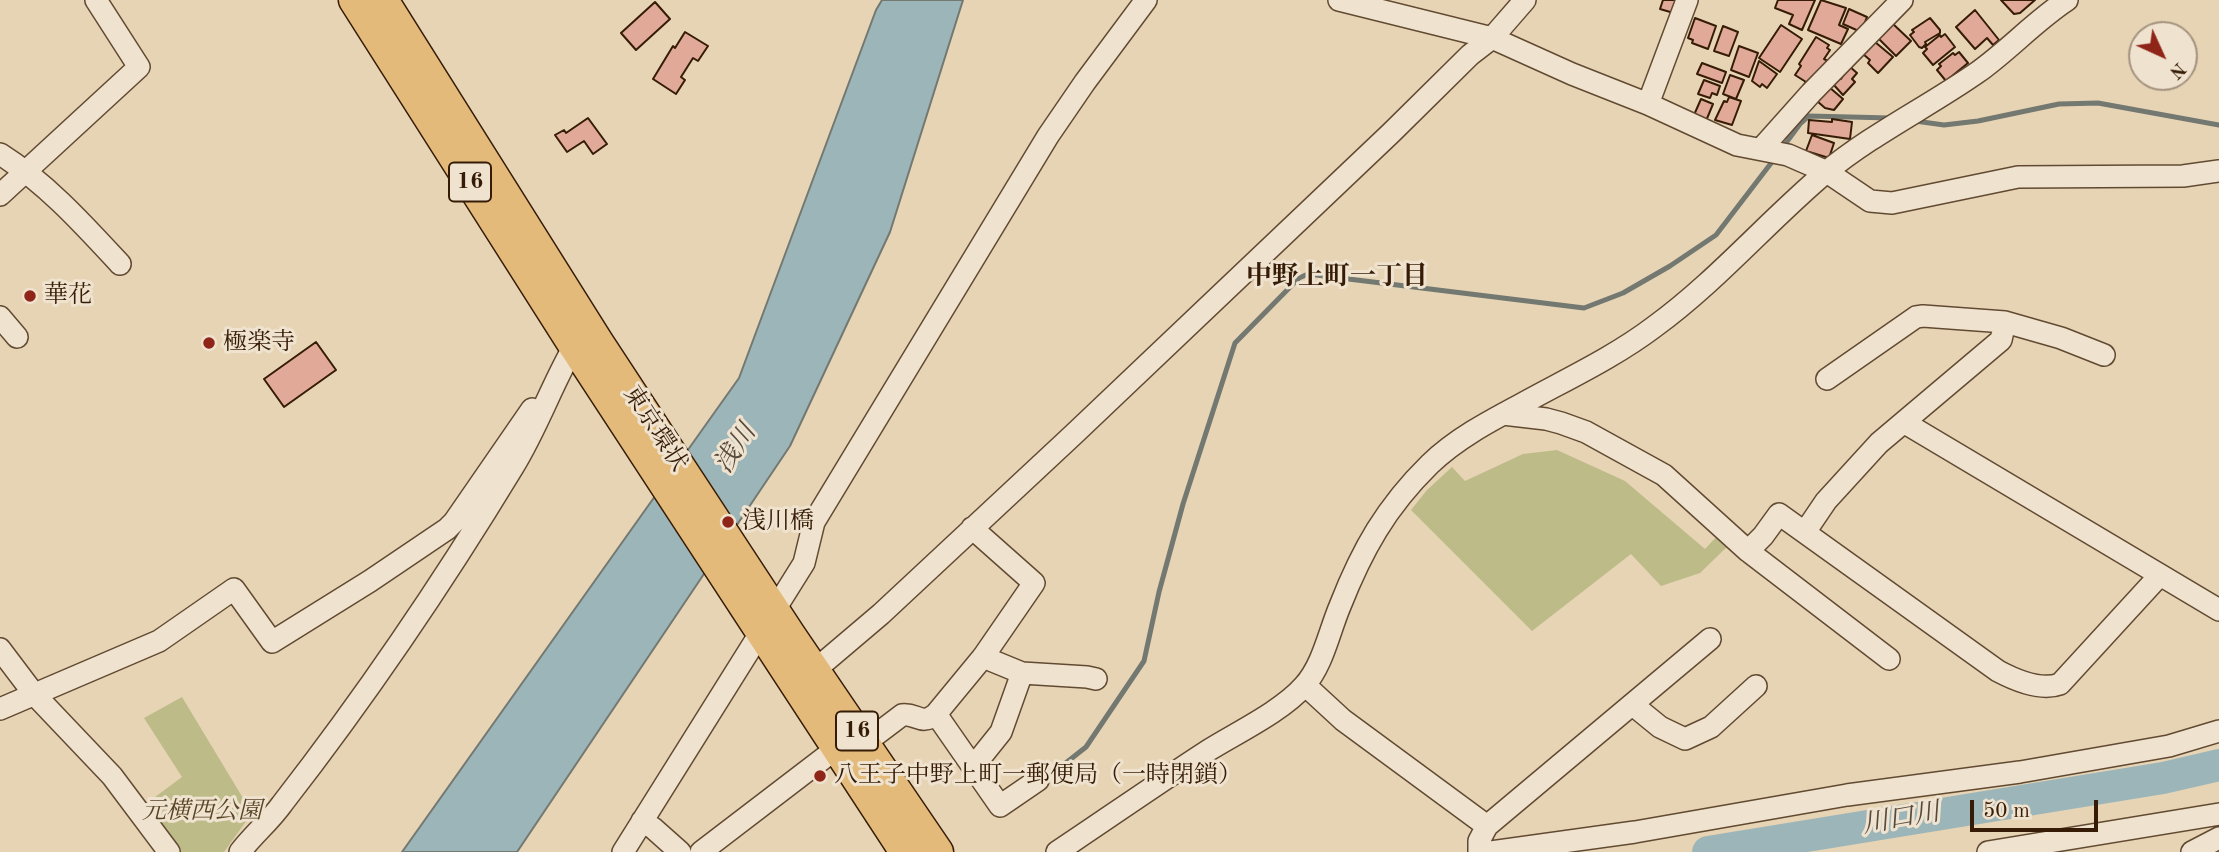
<!DOCTYPE html>
<html>
<head>
<meta charset="utf-8">
<style>
  body { margin:0 }
  #map { position:relative; width:2219px; height:852px; overflow:hidden; background:#e6d4b5; font-family:"Old Standard TT",serif }
  canvas { display:block }
  .north { position:absolute; left:2128px; top:21px; width:70px; height:70px; box-sizing:border-box; background:#efe3cf; border:2px solid #a5937f; border-radius:50%; rotate:135deg; font-size:19px; font-weight:700; line-height:28px; text-align:center; color:#361c06 }
  .north::after { content:''; display:block; margin:auto; width:24px; height:32px; background:#8f2418; clip-path:polygon(50% 0,100% 100%,50% 72%,0 100%) }
  .scale { position:absolute; left:1970px; top:800px; width:128px; height:32px; box-sizing:border-box; border:4px solid #361c06; border-top:0; padding-left:9px; font-size:21px; line-height:24px; white-space:nowrap; color:#361c06; -webkit-text-stroke:5px #efe3cf; paint-order:stroke }
</style>
</head>
<body>
<div id="map">
<canvas width="2219" height="852"></canvas>
<div class="north">N</div>
<div class="scale">50 m</div>
</div>
<script>
const context = document.querySelector('canvas').getContext('2d');
context.lineJoin = 'round';
function fill(path, color) {
  context.fillStyle = color;
  context.fill(path, 'evenodd');
}
function stroke(path, color, width, dash) {
  context.strokeStyle = color;
  context.lineWidth = width;
  context.lineCap = dash ? 'butt' : 'round';
  context.setLineDash(dash || []);
  context.stroke(path);
}
function write(font, color, halo, rows, align = 'center') {
  context.font = font + ' "Old Standard TT","Noto Serif JP",serif';
  context.lineWidth = 6;
  context.setLineDash([]);
  context.textBaseline = 'middle';
  context.strokeStyle = halo;
  context.fillStyle = color;
  for (const [text, x, y, turn = 0] of rows) {
    context.save();
    context.translate(x, y);
    context.rotate((+turn || 0) * Math.PI / 180);
    context.textAlign = isNaN(turn) ? turn : align;
    if (halo) context.strokeText(text, 0, 0);
    context.fillText(text, 0, 0);
    context.restore();
  }
}
fill(new Path2D(`
  M1557 450 1625 481 1705 549 1721 532 1732 542 1700 573 1661 586 1631 554 1532 631 1411 510 1427 490 1452 467 1465 481 1523 454Z
  M182 697 252 813 224 852H179L147 803 182 777 144 718Z`), '#bdbb88');
const water = new Path2D(`
  M882 0H963L890 232 790 446 517 852H402L739 378 876 10Z`);
fill(water, '#9cb5b9');
stroke(water, '#737871', 2);
stroke(new Path2D(`
  M1915 121 1944 125 1978 121 2059 104 2098 103 2219 125
  M1783 147 1800 124 1809 116 1891 118
  M1053 773 1086 747 1144 661 1159 592 1183 504 1235 343 1299 278 1308 274 1584 308 1623 293 1670 266 1716 235 1775 158`), '#737871', 5);
stroke(new Path2D(`
  M1708 852 2163 778 2219 765`), '#9cb5b9', 32);
const building = new Path2D(`
  M1663 0H1683L1677 14 1660 9Z
  M1778 0H1815L1802 30 1789 24 1793 15 1775 8Z
  M1821 0 1846 8 1839 25 1848 29 1841 44 1808 30Z
  M2001 0H2035L2020 13 2014 14Z
  M655 2 670 19 636 50 621 33Z
  M1849 9 1867 17 1861 32 1843 24Z
  M1975 10 1999 40 1993 45 1987 38 1975 49 1956 27Z
  M1695 18 1716 26 1708 49 1692 43 1693 40 1688 38Z
  M1930 18 1940 30V33L1925 42 1926 44 1922 48 1919 47 1910 35 1914 32 1912 30Z
  M1892 23 1911 41 1896 56 1877 37Z
  M1781 25 1802 39 1780 72 1759 58Z
  M1723 26 1738 32 1729 56 1714 51Z
  M685 32 708 46 698 61 693 58 681 77 685 80 676 94 653 79 673 46 675 48Z
  M1945 34 1955 47 1933 65 1923 53 1927 49 1925 47 1940 35 1941 37Z
  M1816 37 1829 45 1827 48 1830 50 1824 59 1828 61 1810 89 1804 85 1806 82 1795 75 1801 66 1799 64Z
  M1875 42 1893 57 1878 73 1868 63 1870 60 1863 54Z
  M1739 46 1758 53 1749 77 1731 70Z
  M1959 52 1968 63 1946 81 1937 70 1941 66 1939 64 1953 53 1955 55Z
  M1759 61 1777 74 1767 88 1762 84 1760 87 1752 81Z
  M1702 63 1726 72 1722 83 1697 74Z
  M1849 66 1857 73 1852 79 1855 82 1843 95 1833 84 1838 77 1841 79Z
  M1730 75 1744 80 1736 99 1723 94Z
  M1704 80 1720 86 1717 95 1712 93 1710 98 1698 94Z
  M1829 87 1843 99 1834 110 1825 108 1817 101Z
  M1729 97 1741 101 1732 125 1715 120 1724 101 1727 102Z
  M1701 99 1713 104 1706 121 1694 115Z
  M588 118 607 144 593 154 584 141 567 152 555 135 564 130 566 133Z
  M1832 119 1852 122 1850 139 1808 133 1809 120 1832 122Z
  M1812 135 1834 143 1829 158 1806 151Z
  M316 342 336 370 284 407 264 379Z`);
fill(building, '#e1aa98');
stroke(building, '#361c06', 2);
const minor = new Path2D(`
  M1339 0 1492 38 1572 74 1648 104 1737 145 1788 155 1827 172 1870 201 1892 203 2018 177 2183 176 2219 171
  M1648 104 1687 0
  M1761 149 1811 93 1902 0
  M0 154C46 183 83 224 120 264
  M0 195 139 67 96 0
  M0 317 17 337
  M1827 379 1916 317 1923 316 2005 322 2061 338 2104 355
  M1503 414 1546 419 1561 423 1586 432 1664 475 1748 551 1889 659
  M1905 423 2219 610
  M1805 532 1826 501 1879 443 2001 340 2005 322
  M1748 551 1763 536 1779 514 1998 671C2015 680 2041 691 2060 684L2160 575
  M0 649 34 694 112 776 169 852
  M983 657 1022 673 1087 677 1096 679
  M809 681 815 670 881 614 1073 435 1391 133 1470 55 1492 38 1525 0
  M1305 685 1343 720 1487 826
  M1633 705 1660 727 1685 739 1711 727 1756 686
  M0 709 159 641 234 589 272 642 370 581 447 529 454 522 532 409
  M936 714 1000 806 1038 780
  M865 743 902 715C917 713 921 726 936 714L983 657 1034 583 972 528
  M973 767 1001 732 1022 673
  M642 821 653 828 680 852
  M240 852C253 835 270 821 282 804 366 696 442 584 513 467 539 425 554 378 580 336
  M623 852 804 563 814 522 1048 136 1085 82 1146 0
  M701 852 837 748 840 740 839 737
  M1057 852C1108 818 1158 783 1209 750 1238 732 1282 711 1304 686 1323 665 1329 632 1340 606 1362 550 1386 507 1430 464 1456 439 1488 422 1520 405 1565 380 1613 358 1654 327 1716 282 1767 222 1825 173 1872 134 1928 107 1978 72 2009 50 2035 21 2067 0
  M1479 852V841L1487 826 1710 639
  M1491 852 1635 832 1847 795 2020 772 2169 746 2219 731
  M1988 852 2219 814
  M2192 852 2219 838`);
const highway = new Path2D(`
  M354 0 574 346 905 852
  M383 0 598 342 791 636 938 852`);
stroke(minor, '#624a32', 24);
stroke(highway, '#361c06', 33);
stroke(minor, '#efe3cf', 21);
stroke(highway, '#e3ba7a', 30);
for (const [x, y, r, color] of [
  [30,296,7,"#8f2418"],
  [209,343,7,"#8f2418"],
  [728,522,7,"#8f2418"],
  [820,776,7,"#8f2418"]
]) {
  const dot = new Path2D();
  dot.arc(x, y, r, 0, 2 * Math.PI);
  context.fillStyle = color;
  context.fill(dot);
  stroke(dot, '#efe3cf', 2.5);
}
for (const [x, y, w] of [
  [470,182,42],
  [857,731,42]
]) {
  const box = new Path2D();
  box.roundRect(x - w / 2, y - 19.5, w, 39, 5);
  context.fillStyle = '#efe3cf';
  context.fill(box);
  stroke(box, '#361c06', 2);
}
write('bold 23px', '#361c06', null, [
  ["16",470,182],
  ["16",857,731]
]);
write('24px', '#361c06', '#efe3cf', [
  ["華花",44,296],
  ["極楽寺",223,343],
  ["浅川橋",742,522],
  ["八王子中野上町一郵便局（一時閉鎖）",834,776]
], 'left');
write('24px', '#361c06', '#efe3cf', [
  ["東京環状",655,429,57]
]);
write('italic 24px', '#584426', '#efe3cf', [
  ["元横西公園",202,812]
]);
write('bold 26px', '#361c06', '#efe3cf', [
  ["中野上町一丁目",1337,277]
]);
write('italic 26px', '#554a3c', '#efe3cf', [
  ["浅川",736,449,-57],
  ["川口川",1901,819,-10]
]);
</script>
</body>
</html>
